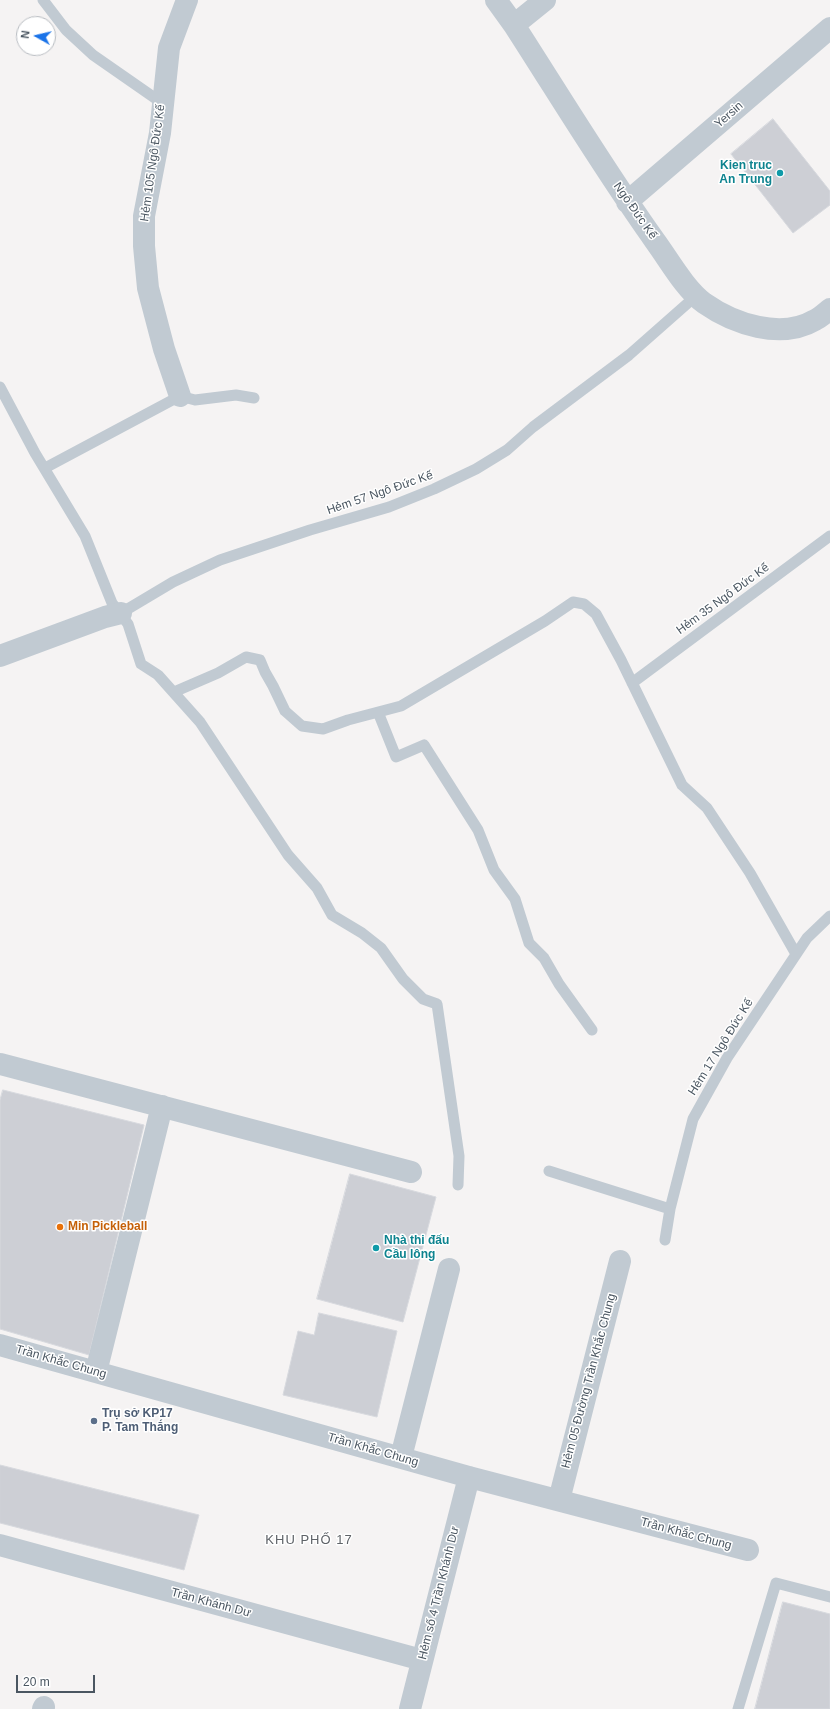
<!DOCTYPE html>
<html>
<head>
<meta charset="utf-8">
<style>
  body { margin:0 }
  #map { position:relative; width:830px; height:1709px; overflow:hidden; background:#f5f3f3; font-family:Helvetica,sans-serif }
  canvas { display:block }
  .north { position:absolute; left:16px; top:16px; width:40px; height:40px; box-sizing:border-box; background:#fff; border:1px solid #b7bbc0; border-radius:50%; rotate:278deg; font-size:11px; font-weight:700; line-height:16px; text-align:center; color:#4a5661 }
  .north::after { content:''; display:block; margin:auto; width:14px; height:18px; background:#1a73e8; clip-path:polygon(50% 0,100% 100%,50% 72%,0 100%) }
  .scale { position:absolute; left:16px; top:1675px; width:79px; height:18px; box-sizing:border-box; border:2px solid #4a5661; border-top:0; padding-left:5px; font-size:12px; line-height:14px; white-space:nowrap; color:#4a5661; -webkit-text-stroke:3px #fff; paint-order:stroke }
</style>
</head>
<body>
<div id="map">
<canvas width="830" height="1709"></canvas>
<div class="north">N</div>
<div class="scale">20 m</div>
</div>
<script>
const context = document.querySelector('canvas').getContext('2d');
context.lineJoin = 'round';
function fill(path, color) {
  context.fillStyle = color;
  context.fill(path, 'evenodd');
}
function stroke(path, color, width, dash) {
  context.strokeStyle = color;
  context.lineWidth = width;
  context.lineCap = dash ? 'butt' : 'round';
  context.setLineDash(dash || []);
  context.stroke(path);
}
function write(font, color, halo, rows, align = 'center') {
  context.font = font + ' Helvetica,sans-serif';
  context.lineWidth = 3;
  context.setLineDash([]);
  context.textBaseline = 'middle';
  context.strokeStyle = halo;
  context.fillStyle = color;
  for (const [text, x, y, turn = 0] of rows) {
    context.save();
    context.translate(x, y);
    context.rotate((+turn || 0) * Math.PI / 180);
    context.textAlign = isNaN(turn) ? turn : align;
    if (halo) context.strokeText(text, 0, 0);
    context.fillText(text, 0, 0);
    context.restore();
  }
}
const building = new Path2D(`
  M773 119 830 191V205L793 233 731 154Z
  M3 1090 144 1125 89 1355 0 1329V1100Z
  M350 1174 436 1197 403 1322 317 1299Z
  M319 1313 397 1331 377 1417 283 1395 298 1331 314 1335Z
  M0 1465 199 1515 184 1570 0 1523Z
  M783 1602 830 1614V1709H755Z`);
fill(building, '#cdcfd5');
stroke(building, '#d7d9de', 1);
stroke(new Path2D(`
  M43 0 66 30 93 55 162 103
  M0 387 35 453 85 536 112 603 128 624 141 664 158 675 200 722 288 855 317 888 332 915 362 933 381 948 403 979 423 999 437 1004 459 1156 458 1185
  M45 468 180 396 195 400 236 395 254 398
  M121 613 173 582 220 560 310 530 389 507 434 489 476 469 507 450 533 427 629 355 697 295
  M632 683 830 536
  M174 692 218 673 246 657 260 660 265 672 273 686 285 711 302 726 323 729 348 720 401 706 545 621 573 602 584 604 596 614 621 660 682 785 707 808 750 873 796 954
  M378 712 396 757 424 745 478 830 494 870 515 899 529 943 544 958 559 984 592 1030
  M549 1171 670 1209 665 1240
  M670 1209 693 1119 727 1058 807 938 830 916
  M738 1709 776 1583 830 1597`), '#c1cad2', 11);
stroke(new Path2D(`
  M496 0 514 25C561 98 605 171 655 241 669 260 685 289 704 303 734 324 781 340 815 320 821 317 825 313 830 309
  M514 25 545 0
  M627 202 830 28
  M180 396 164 349 148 288 144 246V216L160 133 169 48 187 0
  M0 656 105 617 121 613
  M0 1064 411 1172
  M0 1345 469 1477 748 1550
  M96 1372 162 1106
  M401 1457 449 1269
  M559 1500 620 1261
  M0 1545 422 1660
  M43 1709 44 1707
  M410 1709 469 1477`), '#c1cad2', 22);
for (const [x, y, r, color] of [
  [780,173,4,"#0f9aa8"],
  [60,1227,4,"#e8710a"],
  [376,1248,4,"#0f9aa8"],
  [94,1421,4,"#5c6f8a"]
]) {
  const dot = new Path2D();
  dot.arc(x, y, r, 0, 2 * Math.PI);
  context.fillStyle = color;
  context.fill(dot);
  stroke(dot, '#fff', 1.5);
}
write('12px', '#4a5661', '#fff', [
  ["Yersin",729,115,-41],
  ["Hẻm 105 Ngô Đức Kế",153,163,-82],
  ["Ngô Đức Kế",635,211,55],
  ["Hẻm 57 Ngô Đức Kế",380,493,-19],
  ["Hẻm 35 Ngô Đức Kế",723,599,-36],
  ["Hẻm 17 Ngô Đức Kế",721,1047,-58],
  ["Trần Khắc Chung",61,1362,16],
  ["Hẻm 05 Đường Trần Khắc Chung",589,1381,-75],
  ["Trần Khắc Chung",373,1450,16],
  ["Trần Khắc Chung",686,1534,15],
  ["Hẻm số 4 Trần Khánh Dư",439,1593,-76],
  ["Trần Khánh Dư",211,1603,15]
]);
write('bold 12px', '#0d838f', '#fff', [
  ["Kien truc",772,166],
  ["An Trung",772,180],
  ["Nhà thi đấu",384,1241,"left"],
  ["Cầu lông",384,1255,"left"]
], 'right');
write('bold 12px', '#c56008', '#fff', [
  ["Min Pickleball",68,1227]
], 'left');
write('bold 12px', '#4e5e75', '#fff', [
  ["Trụ sở KP17",102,1414],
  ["P. Tam Thắng",102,1428]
], 'left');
context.letterSpacing = '1px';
write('13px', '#5f6368', '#fff', [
  ["KHU PHỐ 17",309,1540]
]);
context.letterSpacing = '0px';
</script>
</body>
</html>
